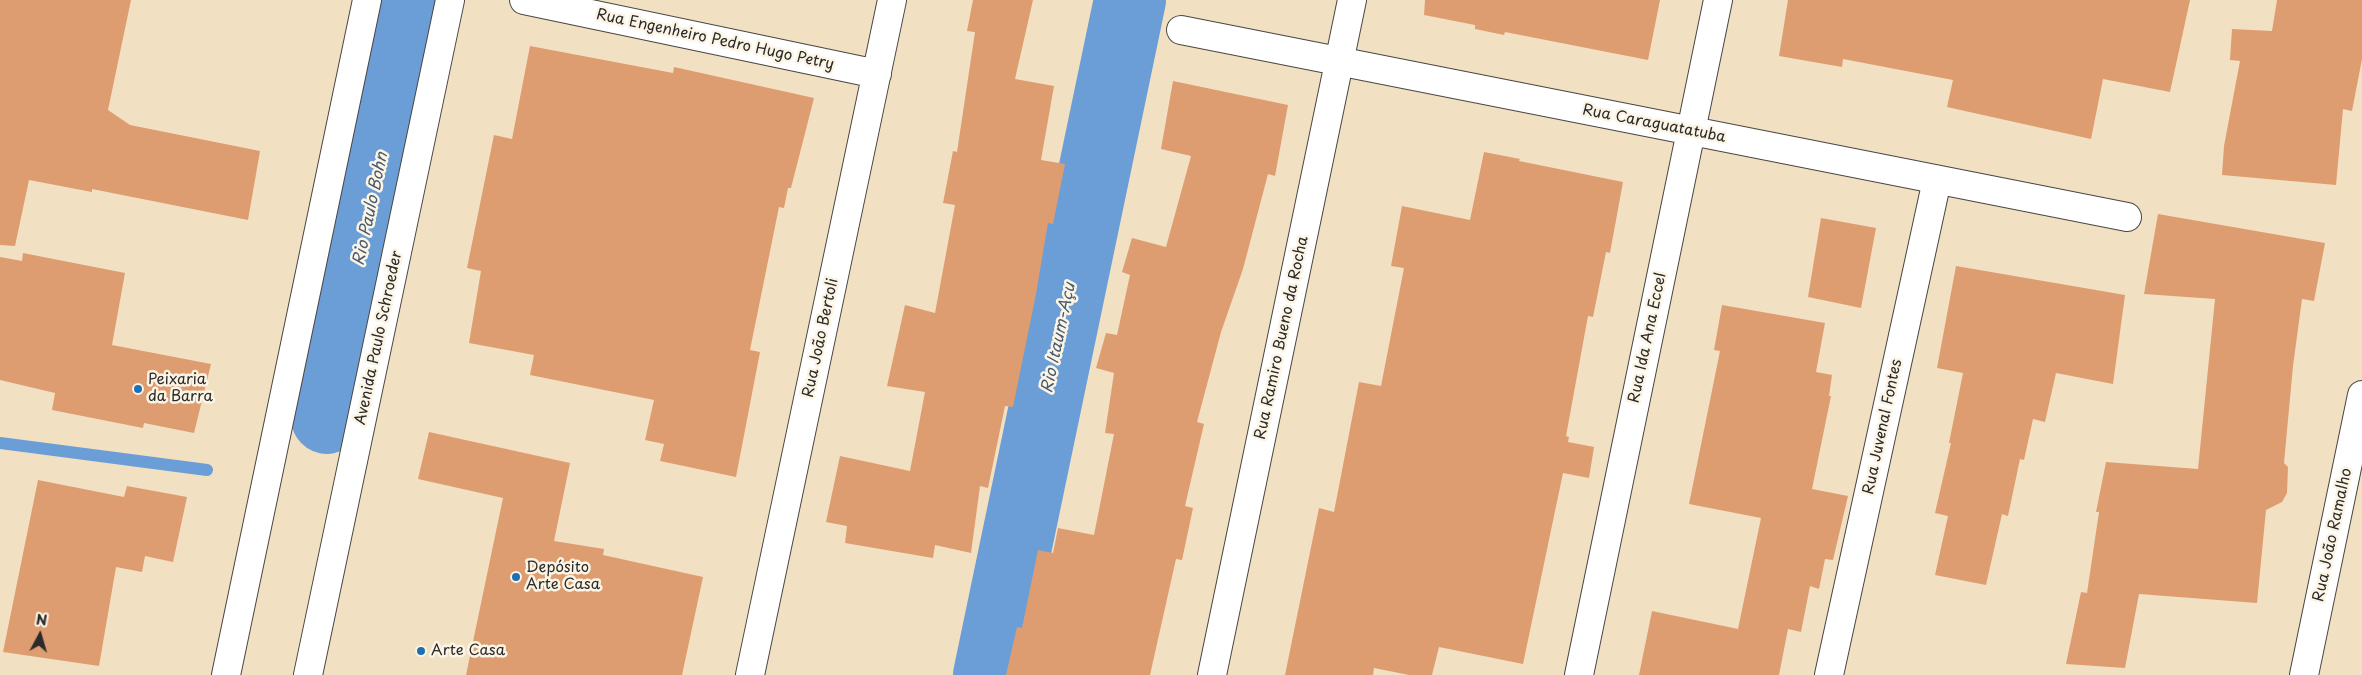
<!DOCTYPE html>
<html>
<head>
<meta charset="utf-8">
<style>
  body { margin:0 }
  #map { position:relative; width:2362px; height:675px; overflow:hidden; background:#f2e0c2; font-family:"Playpen Sans",sans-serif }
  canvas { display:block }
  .north { position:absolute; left:15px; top:610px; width:50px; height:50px; -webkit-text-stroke:4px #fcf5e5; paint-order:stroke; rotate:6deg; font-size:14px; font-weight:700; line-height:20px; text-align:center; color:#2b2b2b }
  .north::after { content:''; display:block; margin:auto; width:18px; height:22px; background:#2b2b2b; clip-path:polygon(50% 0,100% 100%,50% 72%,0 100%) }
</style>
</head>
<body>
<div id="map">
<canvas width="2362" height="675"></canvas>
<div class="north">N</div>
</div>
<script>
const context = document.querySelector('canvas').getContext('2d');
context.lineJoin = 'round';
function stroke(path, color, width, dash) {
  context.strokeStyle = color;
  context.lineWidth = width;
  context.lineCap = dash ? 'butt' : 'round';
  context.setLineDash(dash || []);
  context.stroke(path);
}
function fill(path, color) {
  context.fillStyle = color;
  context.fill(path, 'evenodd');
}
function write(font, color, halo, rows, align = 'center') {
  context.font = font + ' "Playpen Sans",sans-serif';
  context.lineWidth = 5;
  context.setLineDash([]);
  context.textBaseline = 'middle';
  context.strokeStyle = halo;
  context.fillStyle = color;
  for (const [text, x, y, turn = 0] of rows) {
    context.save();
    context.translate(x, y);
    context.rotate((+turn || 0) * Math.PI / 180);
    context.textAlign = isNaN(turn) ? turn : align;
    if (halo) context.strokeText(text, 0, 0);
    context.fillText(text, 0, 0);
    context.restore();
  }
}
stroke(new Path2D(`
  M0 443 207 470`), '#6b9dd6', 12);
stroke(new Path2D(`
  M327 418 414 0
  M989 675 1130 0`), '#6b9dd6', 72);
fill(new Path2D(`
  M0 0H131L108 110 130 125 260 151 248 220 92 189V192L29 180 15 246 0 245Z
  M973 0H1033L1015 79 1054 86 1041 160 1065 164 1053 224 1048 223 1036 294 1013 407 1005 406 988 488 980 486 971 553 935 545 933 558 845 543 847 526 826 522 840 456 910 471 925 392 887 386 905 305 935 313 955 205 943 203 953 151 957 152 975 32 967 31Z
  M1425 0H1660L1648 60 1505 32 1504 35 1475 29V25L1424 15Z
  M1788 0H2190L2170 92 2103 79 2091 139 1947 107 1953 80 1843 59 1842 67 1779 56Z
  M2277 0H2362V59L2352 111 2343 109 2336 185 2222 175 2224 146 2240 61 2230 60 2232 29 2272 31Z
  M530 46 673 73 674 67 814 98 791 188H788L784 208 779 207 750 350 760 352 736 477 660 461 664 444 645 440 654 400 530 375 534 355 469 343 481 271 467 268 494 135 512 139Z
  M1173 81 1288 105 1275 176 1268 174 1243 269 1221 332 1197 422 1204 424 1185 506 1193 508 1182 560 1176 559 1150 675H1006L1017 627 1022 628 1038 550 1053 553 1058 528 1094 535 1114 434 1105 433 1114 373 1096 368 1106 333 1117 335 1130 275 1122 272 1132 238 1166 247 1191 156 1161 149Z
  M1484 152 1520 159 1519 161 1623 182 1610 253 1606 252 1593 317 1588 316 1566 436 1569 437 1568 442 1594 447 1589 478 1563 473 1523 664 1439 647 1432 675H1409L1374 668 1373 675H1285L1319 508 1334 512 1359 382 1381 386 1404 268 1391 266 1402 206 1470 220Z
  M2158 214 2325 243 2314 301 2302 299 2293 366 2284 463 2288 467 2287 493 2282 502 2266 510 2257 603 2139 594 2125 668 2066 664 2081 592 2087 593 2099 512H2096L2106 462 2198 469 2215 299 2144 294Z
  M1821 218 1876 228 1861 308 1808 297Z
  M23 253 125 273 112 345 211 364 194 433 144 423 143 428 52 410 55 393 0 380V257L22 261Z
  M1956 266 2125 295 2113 384 2056 373 2045 422 2033 419 2024 460 2020 459 2008 516 2002 514 1986 585 1935 575 1948 516 1935 513 1951 443H1949L1963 373 1937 368Z
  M1722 305 1825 323 1816 372 1832 375 1829 396H1831L1812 489 1848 496 1833 560 1825 559 1819 589 1810 586 1801 632 1788 629 1779 675H1639L1652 611 1738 629 1761 518 1689 504 1720 351 1714 350Z
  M429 432 570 463 554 541 604 549 603 555 703 577 682 675H466L503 498 418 479Z
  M38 480 124 497 127 486 187 497 173 562 145 556 142 572 116 567 99 666 3 652Z`), '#de9d71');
const minor = new Path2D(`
  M524 0 877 74
  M1181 30 2127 217
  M750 675 892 0
  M1212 675 1352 0
  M1579 675 1718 0
  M1829 675 1937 180
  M2304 675 2362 395`);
const major = new Path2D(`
  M226 675 367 0
  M308 675 450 0`);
stroke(minor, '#494642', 30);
stroke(major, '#494642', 30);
stroke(minor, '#fff', 28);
stroke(major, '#fff', 28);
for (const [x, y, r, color] of [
  [138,389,5,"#1f6fb2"],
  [516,577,5,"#1f6fb2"],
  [421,651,5,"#1f6fb2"]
]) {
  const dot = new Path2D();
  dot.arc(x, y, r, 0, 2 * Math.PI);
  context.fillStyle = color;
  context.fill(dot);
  stroke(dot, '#fcf5e5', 2);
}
write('15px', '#2b2b2b', '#fcf5e5', [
  ["Rua Engenheiro Pedro Hugo Petry",715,40,12],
  ["Rua Caraguatatuba",1654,124,11],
  ["Avenida Paulo Schroeder",379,338,-78],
  ["Rua João Bertoli",821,338,-78],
  ["Rua Ramiro Bueno da Rocha",1282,338,-78],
  ["Rua Ida Ana Eccel",1648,338,-78],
  ["Rua Juvenal Fontes",1883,427,-78],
  ["Rua João Ramalho",2333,535,-78]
]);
write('15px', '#2b2b2b', '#fcf5e5', [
  ["Peixaria",148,380],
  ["da Barra",148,397],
  ["Depósito",526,568],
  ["Arte Casa",526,585],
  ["Arte Casa",431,651]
], 'left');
write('italic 16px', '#45596f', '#fcf5e5', [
  ["Rio Paulo Bohn",371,209,-78],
  ["Rio Itaum-Açu",1059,338,-78]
]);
</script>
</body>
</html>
